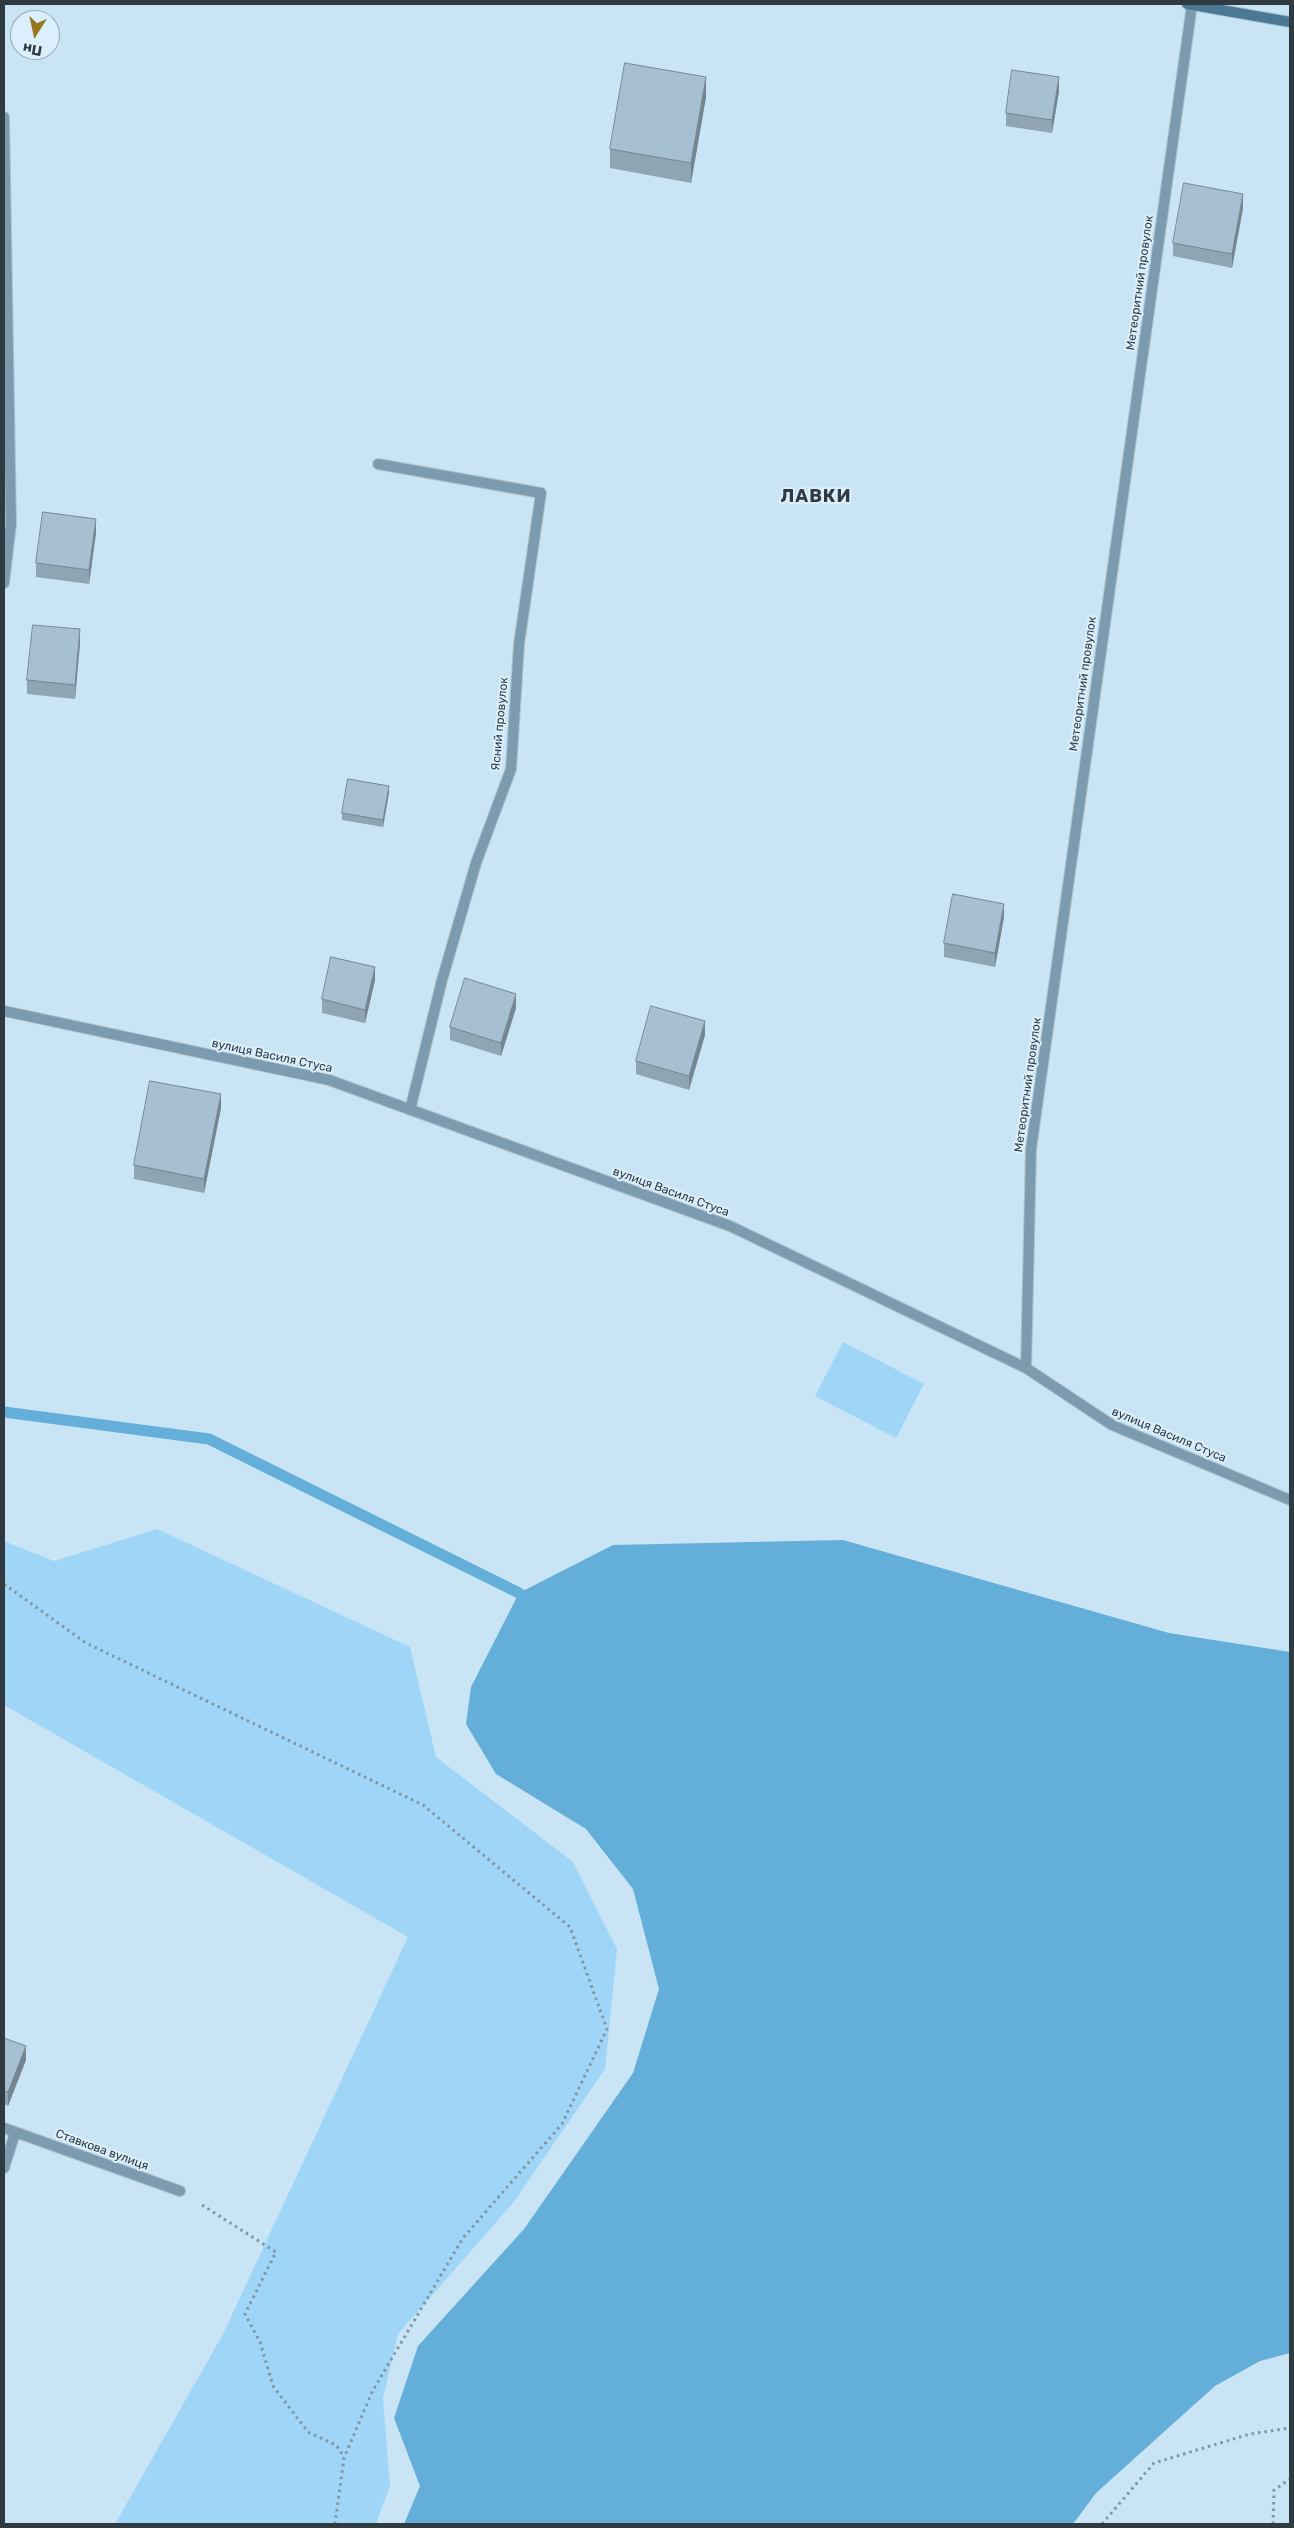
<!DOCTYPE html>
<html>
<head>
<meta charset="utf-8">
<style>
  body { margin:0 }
  #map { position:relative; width:1294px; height:2528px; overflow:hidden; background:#c9e4f5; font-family:Rubik,sans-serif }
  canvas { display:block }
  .frame { position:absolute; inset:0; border:5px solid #303b41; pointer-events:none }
  .north { position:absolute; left:10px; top:10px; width:50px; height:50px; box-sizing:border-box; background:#dbf0fe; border:1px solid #97a8b2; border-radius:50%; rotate:190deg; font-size:14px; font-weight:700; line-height:20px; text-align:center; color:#303b41 }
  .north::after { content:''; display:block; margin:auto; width:18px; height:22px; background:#98761f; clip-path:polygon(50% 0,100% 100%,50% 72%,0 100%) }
</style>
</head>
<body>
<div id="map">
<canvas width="1294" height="2528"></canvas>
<div class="frame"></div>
<div class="north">Пн</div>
</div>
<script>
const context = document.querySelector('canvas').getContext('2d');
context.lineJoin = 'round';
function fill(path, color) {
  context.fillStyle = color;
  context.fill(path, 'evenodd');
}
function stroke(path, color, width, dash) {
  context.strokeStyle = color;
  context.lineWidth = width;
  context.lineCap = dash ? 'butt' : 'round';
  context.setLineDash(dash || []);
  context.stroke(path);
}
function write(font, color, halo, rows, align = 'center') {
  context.font = font + ' Rubik,sans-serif';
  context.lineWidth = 4;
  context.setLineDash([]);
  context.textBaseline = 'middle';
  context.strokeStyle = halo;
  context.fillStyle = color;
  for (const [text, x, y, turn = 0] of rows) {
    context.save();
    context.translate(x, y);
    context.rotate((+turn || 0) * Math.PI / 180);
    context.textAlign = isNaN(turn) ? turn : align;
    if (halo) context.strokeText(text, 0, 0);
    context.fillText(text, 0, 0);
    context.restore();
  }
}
fill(new Path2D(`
  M843 1342 924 1384 896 1438 815 1396Z
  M157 1529 410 1647 436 1757 573 1862 617 1949 605 2069 513 2203 398 2334 383 2398 390 2486 376 2524H115L223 2334 408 1937 4 1705V1541L54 1561Z`), '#9fd6f8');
fill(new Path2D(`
  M843 1540 1169 1633 1290 1652V2353L1260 2361 1215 2386 1096 2493 1073 2524H404L420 2486 394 2418 418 2346 524 2229 633 2073 659 1989 633 1889 586 1829 496 1774 466 1724 471 1687 519 1593 613 1545Z`), '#64aeda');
stroke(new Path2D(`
  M4 1412 209 1439 519 1593`), '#64aeda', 11);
const lane = new Path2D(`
  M378 464 541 493 519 644 511 769 476 863 442 980 410 1110`);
const street = new Path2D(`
  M4 117 11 524 4 583
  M4 1011 329 1080 730 1226 1026 1368 1112 1425 1290 1500
  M1026 1368 1031 1149 1192 5
  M4 2128 180 2191
  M4 2168 15 2133`);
const secondary = new Path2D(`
  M1187 4 1290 22`);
stroke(lane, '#aac2d1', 12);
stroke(street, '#aac2d1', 12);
stroke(secondary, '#aac2d1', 12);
stroke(new Path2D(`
  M4 1584 86 1643 423 1805 570 1927 607 2029 562 2124 463 2238 372 2392 344 2458 335 2524
  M202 2205 276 2252 245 2314 260 2342 273 2386 308 2432 336 2445 344 2457
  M1102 2524 1154 2463 1250 2434 1290 2428
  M1273 2524 1274 2490 1290 2479`), '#8195a1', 3, [2.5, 4]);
stroke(lane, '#7d9bae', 10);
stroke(street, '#7d9bae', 10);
stroke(secondary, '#4b7995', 10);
fill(new Path2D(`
  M1059 91 1052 133 1006 126V113Z
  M706 97 691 183 610 168V149Z
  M1243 208 1232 268 1173 256V243Z
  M96 533 89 584 36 577V563Z
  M80 643 75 699 27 694V680Z
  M389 793 383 827 342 820V813Z
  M1004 917 995 967 944 957V943Z
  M375 980 365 1023 322 1013V999Z
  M516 1008 501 1056 450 1040V1027Z
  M705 1035 689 1090 636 1074V1061Z
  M221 1108 204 1193 134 1179V1165Z
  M4 2038 26 2060 8 2106 4 2104Z`), '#8fa5b4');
fill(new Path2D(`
  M706 77V97L691 183V163Z
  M1059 77V91L1052 133V120Z
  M1243 194V208L1232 268V254Z
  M96 519V533L89 584V570Z
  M80 629V643L75 699V685Z
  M389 786V793L383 827V820Z
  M1004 904V917L995 967V953Z
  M375 967V980L365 1023V1010Z
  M516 994V1008L501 1056V1043Z
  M705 1021V1035L689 1090V1076Z
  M221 1094V1108L204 1193V1179Z
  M26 2046V2060L8 2106V2092Z`), '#748692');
const building = new Path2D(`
  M625 63 706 77 691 163 610 149Z
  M1012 70 1059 77 1052 120 1006 113Z
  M1184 183 1243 194 1232 254 1173 243Z
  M43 512 96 519 89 570 36 563Z
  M33 625 80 629 75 685 27 680Z
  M348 779 389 786 383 820 342 813Z
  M953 894 1004 904 995 953 944 943Z
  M331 957 375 967 365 1010 322 999Z
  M465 978 516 994 501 1043 450 1027Z
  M651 1006 705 1021 689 1076 636 1061Z
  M150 1081 221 1094 204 1179 134 1165Z
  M4 2038 26 2046 8 2092 4 2091Z`);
fill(building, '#a6c0d1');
stroke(building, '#748692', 1);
write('12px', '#303b41', '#dbf0fe', [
  ["Метеоритний провулок",1140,283,-82],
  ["Метеоритний провулок",1083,684,-82],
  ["Ясний провулок",500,724,-85],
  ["вулиця Василя Стуса",272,1056,12],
  ["Метеоритний провулок",1028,1085,-82],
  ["вулиця Василя Стуса",671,1192,20],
  ["вулиця Василя Стуса",1169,1435,23],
  ["Ставкова вулиця",102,2150,20]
]);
context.letterSpacing = '1px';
write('bold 18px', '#303b41', '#dbf0fe', [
  ["ЛАВКИ",816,497]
]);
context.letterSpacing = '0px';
</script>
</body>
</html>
